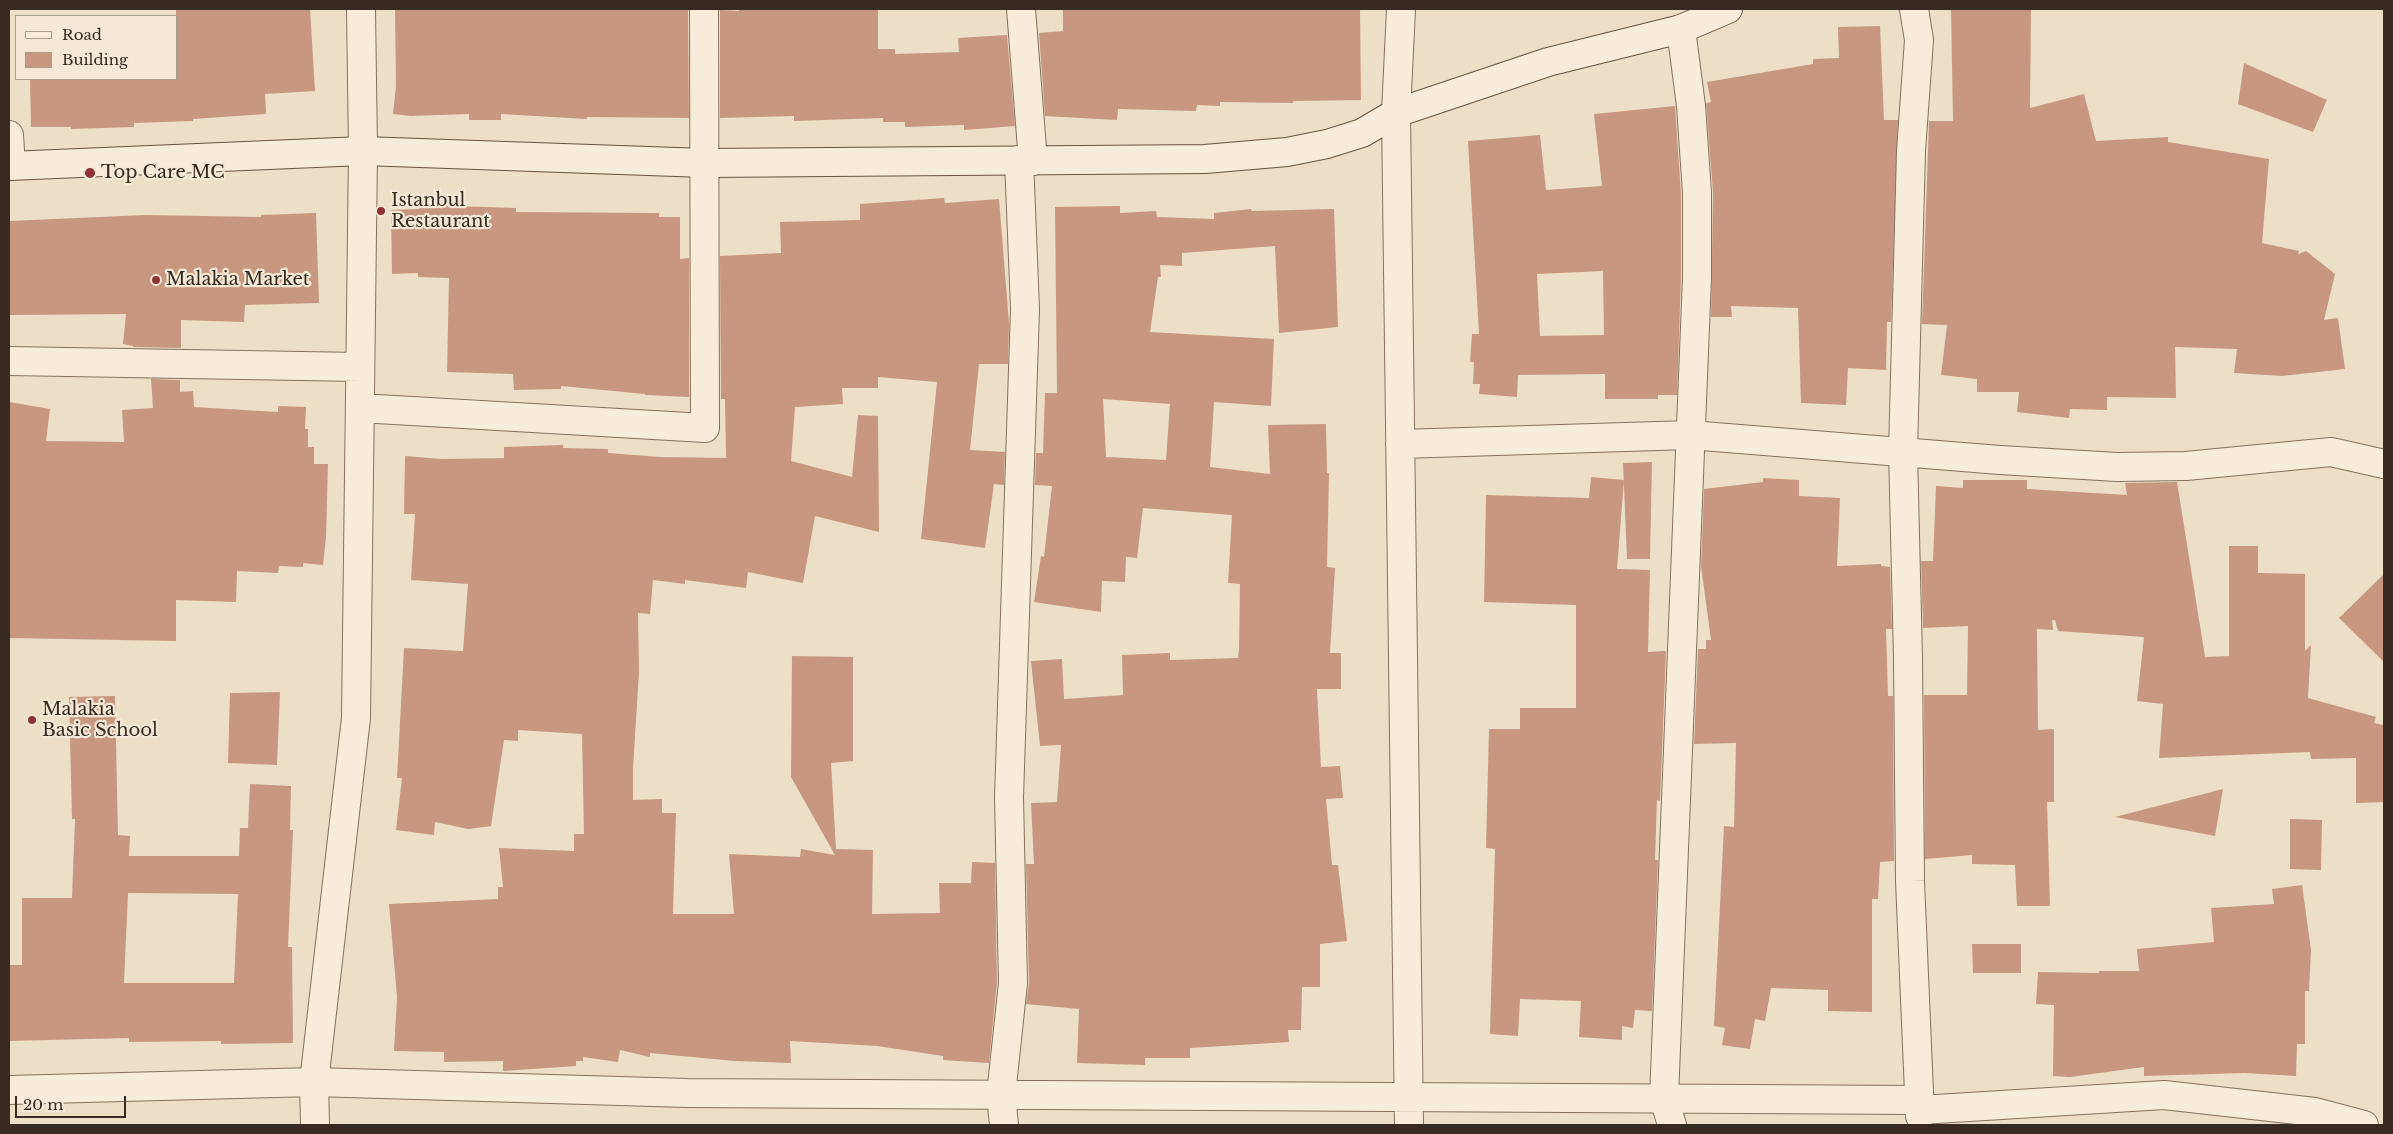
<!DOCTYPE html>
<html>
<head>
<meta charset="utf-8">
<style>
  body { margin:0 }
  #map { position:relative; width:2393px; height:1134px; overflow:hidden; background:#ecdec7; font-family:"Libre Baskerville",serif }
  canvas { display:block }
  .frame { position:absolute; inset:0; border:10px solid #372a20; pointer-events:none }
  .legend { position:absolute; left:15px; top:15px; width:162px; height:65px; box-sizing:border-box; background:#f3e9d6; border:1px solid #a89d8d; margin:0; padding:6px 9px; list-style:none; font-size:15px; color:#372a20 }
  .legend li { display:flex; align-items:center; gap:10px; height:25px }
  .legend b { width:25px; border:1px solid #a89d8d }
  .scale { position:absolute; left:15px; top:1096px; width:111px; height:22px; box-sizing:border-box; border:2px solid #372a20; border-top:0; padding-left:6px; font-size:15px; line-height:18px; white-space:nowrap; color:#372a20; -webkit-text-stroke:4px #f3e9d6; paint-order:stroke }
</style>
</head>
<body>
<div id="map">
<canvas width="2393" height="1134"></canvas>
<div class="frame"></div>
<ul class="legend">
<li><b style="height:6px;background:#f7ecd9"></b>Road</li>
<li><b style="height:14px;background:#c7987f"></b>Building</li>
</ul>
<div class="scale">20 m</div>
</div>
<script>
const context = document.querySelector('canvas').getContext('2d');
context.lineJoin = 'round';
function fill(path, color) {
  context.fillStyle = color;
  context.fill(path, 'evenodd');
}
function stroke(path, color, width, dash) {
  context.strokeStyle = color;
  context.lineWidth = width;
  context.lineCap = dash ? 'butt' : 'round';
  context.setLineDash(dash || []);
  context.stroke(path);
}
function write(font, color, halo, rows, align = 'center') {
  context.font = font + ' "Libre Baskerville",serif';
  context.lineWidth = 4.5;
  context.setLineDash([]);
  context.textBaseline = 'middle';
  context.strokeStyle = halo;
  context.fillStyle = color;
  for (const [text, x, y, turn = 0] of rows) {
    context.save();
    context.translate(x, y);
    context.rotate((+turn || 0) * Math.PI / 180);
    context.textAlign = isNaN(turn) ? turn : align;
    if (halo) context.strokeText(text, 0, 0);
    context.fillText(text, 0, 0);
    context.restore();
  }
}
fill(new Path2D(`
  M176 9H310L315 91 265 94 266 114 193 119V121L134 123V127L71 129V127H31L30 79H176Z
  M395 9H688L689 118 587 117V119L501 114V120H469V114L411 116 393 114 396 86Z
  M739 9H878V49H895V54L959 52 958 38 1007 35 1015 126 964 130V125L905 127V122H883V118L794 121V116L720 118V10L739 11Z
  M1063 9H1360L1361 100 1293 101V103L1220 102V106L1197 105 1196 111 1118 109 1117 120 1045 116 1039 33 1063 31Z
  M1951 9H2031L2030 108 2084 94 2096 141 2168 137V142L2269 159 2262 243 2299 251 2298 254 2306 251 2335 274 2324 320 2338 318 2345 369 2282 376 2234 373 2237 349 2175 347 2176 398 2107 397V410L2070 409 2069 418 2017 412 2019 392H1977V379L1941 375 1947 325 1922 324 1929 121H1953Z
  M1880 26 1884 120H1898L1891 322H1887L1886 370 1848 368 1846 405 1801 403 1798 308 1731 306 1732 317H1711L1713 193 1706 103 1711 102 1707 82 1813 64V59L1839 58 1838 27Z
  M2244 63 2327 100 2313 132 2238 104Z
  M1675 106 1681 194V277L1677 395H1658V399H1605V374L1518 375 1517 397 1479 394 1480 384H1473L1474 362H1470L1472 334H1479L1468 141 1540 135 1546 190 1602 186 1594 114ZM1603 271 1604 335 1540 336 1537 274Z
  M944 198 945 203 999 199 1009 323 1008 364H979L970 450 1005 452 1004 485 994 484 985 548 921 539 937 382 878 377V388H842L843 404 795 407 791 461 852 477 858 415 878 416 879 532 815 516 803 583 748 572 746 588 685 580V584L653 580 650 614 638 613 639 672 633 768V800L662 799V813H676L673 914H734L729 854 800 857 801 849 835 855 791 777 792 656 853 657V761L831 763 836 849 873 850 872 914 940 913 939 883H971L972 862 995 863 997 982 989 1063 943 1060V1056L877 1046 790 1041 791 1063 735 1061 650 1053V1057L620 1050 618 1062 583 1057V1061H576V1066L503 1071V1061L444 1062V1052L394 1051 397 997 389 904 498 899V887H503L499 848 574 851V834H584L582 734 518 730V741L504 740 491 826 468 829 435 822 434 835 396 830 402 778H397L404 648 463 651 468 584 411 580 415 514H404L405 456 441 459 504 458V447L563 445V448L608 449V453L660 457 726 458 725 399H721L720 256 781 253 780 222 860 220V204Z
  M420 205 516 208V212L659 213V217H680V259L689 258V397L645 395V394L561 386V389L514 390 513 374 447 372 449 278 418 277V273L392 274 391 210 419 209Z
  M1120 206V213L1156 211 1157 217 1214 219V213L1251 209 1252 211 1334 209 1338 327 1279 333 1275 246 1182 253V266L1160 265 1161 277H1158L1150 332 1274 339 1271 406 1214 402 1210 467 1270 474 1268 425 1326 424 1327 473H1329L1327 567 1335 568 1330 653H1341V689H1317L1321 767 1340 766 1343 798 1326 799 1332 865H1338L1347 941 1320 944V987H1302L1301 1030H1288L1289 1042 1190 1048V1058H1145V1065L1077 1063 1079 1009 1026 1004 1029 983 1026 864H1034L1031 803 1057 802 1061 745 1040 746 1031 661 1062 659 1064 699 1123 695 1122 655 1170 653V660L1238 658 1239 649 1240 584 1228 583 1232 515 1143 508 1137 558 1126 557 1125 582 1102 581 1101 612 1034 602 1041 556 1044 557 1052 486 1035 485 1036 453H1043L1045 393H1057L1055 207ZM1103 399 1170 404 1166 460 1106 457Z
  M316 213 319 303 245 305 244 322 181 320V348L133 347V346L123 344 126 314 9 315V221L145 215 261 217V215Z
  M151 379 180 380V392L193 391 194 407 278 412V406L306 407 305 429H308V447H314V464H328L326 537 323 565 303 563V567L279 566 278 573 237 571 236 602 176 600V641L9 638V402L50 409 46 441 124 442 122 410 153 408Z
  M1652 462 1650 559H1627L1623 463Z
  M1591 477 1624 480 1617 569 1650 570 1648 652 1666 651 1660 801 1657 800 1655 860H1658L1652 1011 1635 1010 1633 1028 1622 1026V1040L1579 1037 1581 1001 1520 999 1518 1036 1490 1034 1495 849 1486 848 1489 729H1520V708H1576V605L1484 602 1486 495 1589 498Z
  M1763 478 1799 480V496L1840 498 1837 566 1881 564V566L1890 567 1892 629H1886L1888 696H1893L1894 861 1880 862 1878 899H1872V1012L1828 1011V990L1771 988 1765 1021 1755 1019 1750 1049 1722 1045 1725 1028 1714 1026 1724 826 1734 827 1736 743 1694 744 1698 649H1706V640H1711L1701 566 1704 489 1763 482Z
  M1963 480H2027V489L2127 495 2125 483 2177 482 2205 657 2229 656V546H2258V573L2305 574V651L2311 645 2308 698 2376 717 2374 723 2384 725V802L2356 803V758L2311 759 2310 752 2159 758 2163 704 2137 701 2144 637 2058 631 2055 620H2052L2053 630 2037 629 2038 730 2054 729V802H2047L2050 906H2017L2015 865 1972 864V855L1925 859 1924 695H1967L1968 626 1923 628 1921 561H1933L1936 486 1963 488Z
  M2384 574V662L2339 618Z
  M280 692 277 765 228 763 230 693Z
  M115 696 118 835 130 836 129 856H239L240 828H248L250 784 291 786 290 830H293L288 947H292L293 1043 221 1044V1041L129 1042V1038L9 1041V965H22V898H72L75 819H72L69 697ZM128 893 238 894 234 983H124Z
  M2223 789 2215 836 2115 817Z
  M2290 819 2322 820 2321 870 2290 869Z
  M2302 885 2311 950 2309 991H2305V1044H2297L2296 1076 2244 1073 2144 1076V1067L2070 1077 2053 1076 2054 1005 2036 1004 2038 972 2099 973V971H2139L2137 949 2214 942 2211 908 2274 904 2272 889Z
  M1972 944H2021V973H1973Z`), '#c7987f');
const street = new Path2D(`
  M1021 9 1033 161
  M1401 9 1396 113 1409 1125
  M1914 9 1919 40 1911 151 1903 452 1908 658 1910 881 1920 1116
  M9 135 11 166
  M9 361 360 367
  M360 408 705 428 704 9
  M1400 444 1690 435 2000 460 2117 467 2186 466 2331 452 2384 464
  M9 1090 314 1082 687 1093 1920 1100V1110L2164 1095 2315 1112 2364 1125
  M315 1125 314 1082 356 718 363 151 361 9
  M1004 1125 1001 1095 1013 983 1009 797 1025 309 1019 160
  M1672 1125 1664 1098 1697 277V193L1691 106 1681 29`);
const secondary = new Path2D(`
  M9 166 363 151 705 163 1205 159 1287 152 1327 144 1362 133 1396 113 1548 62 1681 29 1728 9`);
stroke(street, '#86705d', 30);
stroke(secondary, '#685240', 30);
stroke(street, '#f7ecd9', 28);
stroke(secondary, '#f7ecd9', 28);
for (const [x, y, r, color] of [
  [90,173,6,"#913138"],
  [381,211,5,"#913138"],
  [156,280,5,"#913138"],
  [32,720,5,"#913138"]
]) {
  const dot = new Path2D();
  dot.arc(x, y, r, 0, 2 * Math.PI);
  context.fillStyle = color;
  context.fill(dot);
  stroke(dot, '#f3e9d6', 2);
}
write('18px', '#372a20', '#f3e9d6', [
  ["Top Care MC",101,173],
  ["Istanbul",391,201],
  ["Restaurant",391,222],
  ["Malakia Market",166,280],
  ["Malakia",42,710],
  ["Basic School",42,731]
], 'left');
</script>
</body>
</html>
